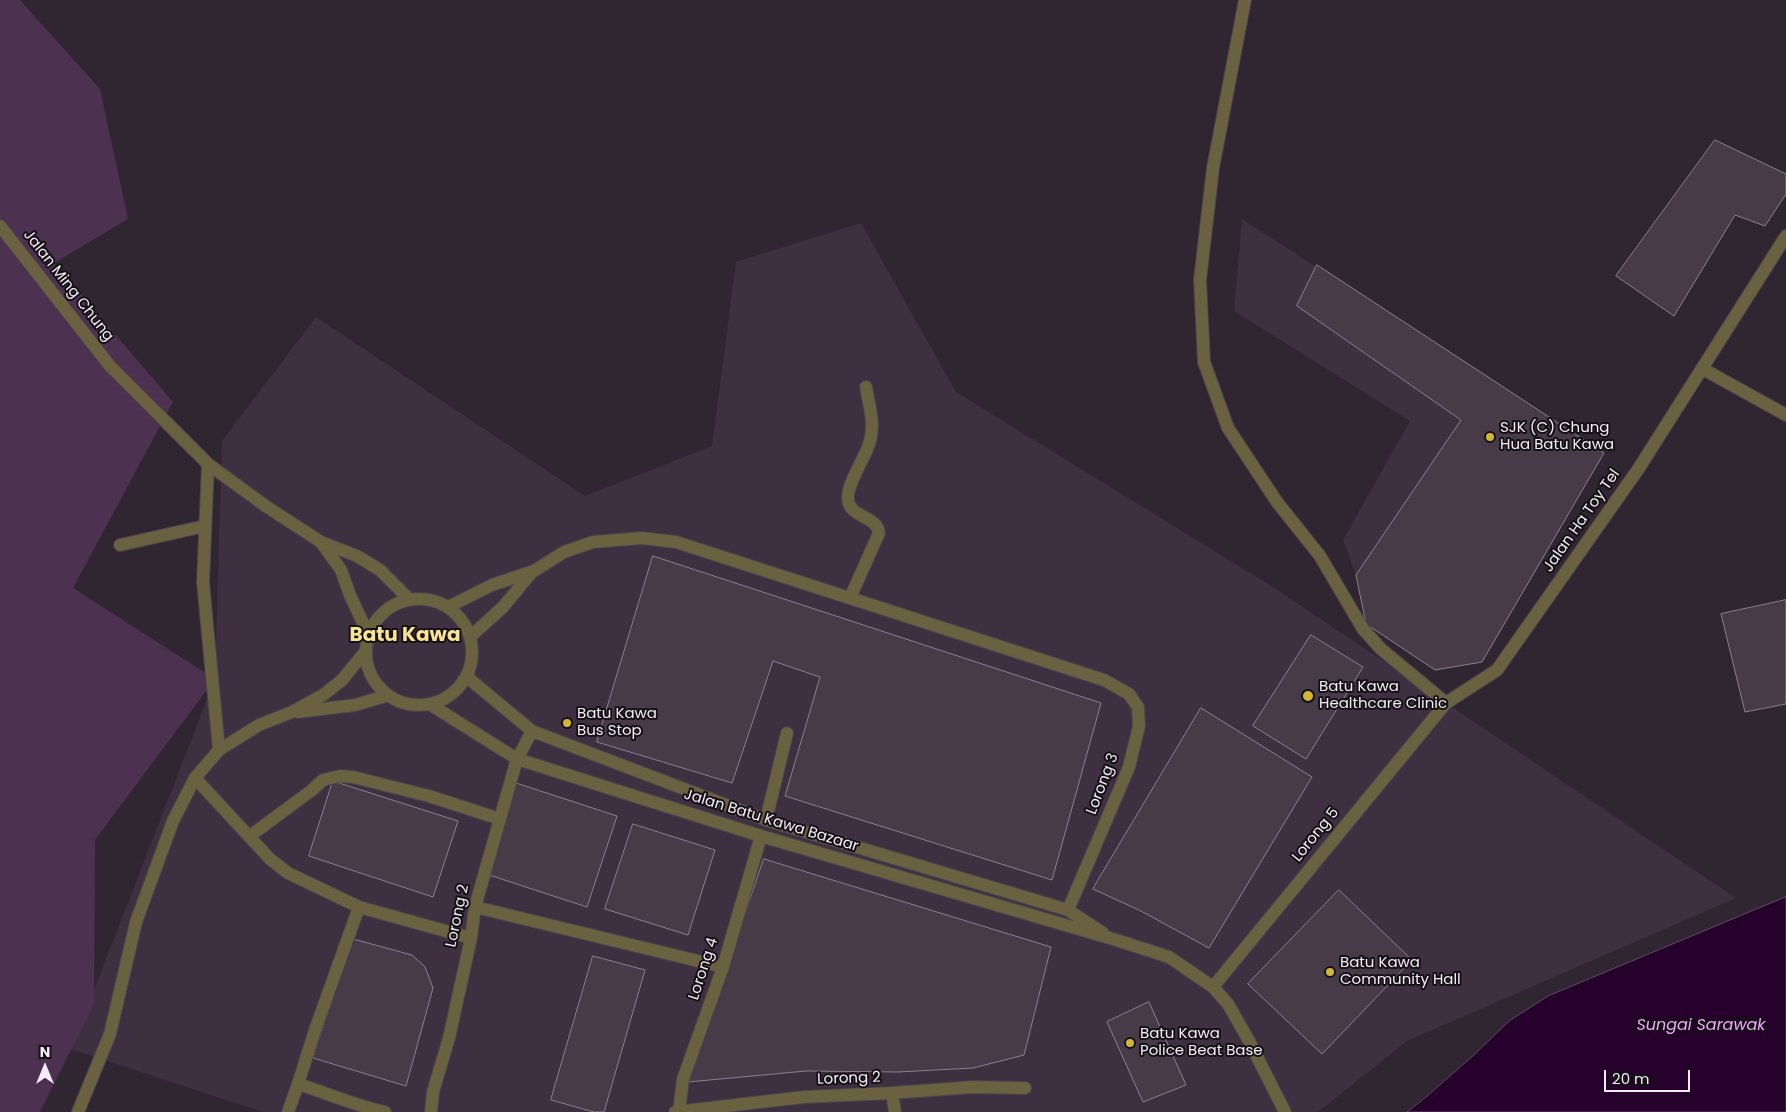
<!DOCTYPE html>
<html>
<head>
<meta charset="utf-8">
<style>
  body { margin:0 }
  #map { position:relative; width:1786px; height:1112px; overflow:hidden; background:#302632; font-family:Poppins,sans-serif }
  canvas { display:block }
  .north { position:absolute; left:20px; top:1042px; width:50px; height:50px; -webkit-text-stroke:4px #151116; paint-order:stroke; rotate:0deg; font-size:14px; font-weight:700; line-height:20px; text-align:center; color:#f2ecf3 }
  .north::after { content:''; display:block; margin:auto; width:18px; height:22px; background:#f2ecf3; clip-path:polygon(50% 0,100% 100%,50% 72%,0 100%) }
  .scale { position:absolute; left:1604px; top:1070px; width:86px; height:22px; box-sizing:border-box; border:2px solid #f2ecf3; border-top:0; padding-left:6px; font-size:15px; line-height:18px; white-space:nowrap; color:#f2ecf3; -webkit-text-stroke:4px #151116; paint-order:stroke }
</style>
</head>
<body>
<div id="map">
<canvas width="1786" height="1112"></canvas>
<div class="north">N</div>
<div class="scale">20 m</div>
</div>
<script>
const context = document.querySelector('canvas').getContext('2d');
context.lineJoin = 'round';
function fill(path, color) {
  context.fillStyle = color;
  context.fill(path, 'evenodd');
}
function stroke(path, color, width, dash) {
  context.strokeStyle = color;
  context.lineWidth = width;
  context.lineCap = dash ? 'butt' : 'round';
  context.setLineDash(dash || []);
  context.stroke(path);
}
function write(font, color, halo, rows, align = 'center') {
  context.font = font + ' Poppins,sans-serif';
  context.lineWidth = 4;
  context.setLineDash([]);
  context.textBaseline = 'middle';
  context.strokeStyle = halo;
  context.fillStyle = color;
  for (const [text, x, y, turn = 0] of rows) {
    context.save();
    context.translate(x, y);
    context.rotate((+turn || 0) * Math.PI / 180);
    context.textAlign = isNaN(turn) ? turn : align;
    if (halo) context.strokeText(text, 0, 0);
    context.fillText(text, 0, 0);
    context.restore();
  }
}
fill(new Path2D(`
  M1242 219 1604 453 1482 662 1435 670 1366 624 1356 575 1343 540 1410 421 1234 311Z
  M861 223 956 392 1276 589 1736 898 1407 1041 1318 1112H263L71 1049 215 679 222 441 316 317 585 496 712 446 736 262Z`), '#3e3041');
fill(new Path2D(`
  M0 0H20L100 89 128 219 54 263 173 402 73 588 215 679 95 840 94 1004 40 1112H0Z`), '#4d3151');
const water = new Path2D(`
  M1786 897V1112H1407L1426 1097 1475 1054 1509 1021 1548 996Z`);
fill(water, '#25012b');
stroke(water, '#624867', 1);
const building = new Path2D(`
  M1715 140 1786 174V194L1765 226 1735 215 1674 316 1616 276Z
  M1317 265 1604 453 1482 662 1435 670 1366 624 1356 575 1461 420 1297 306Z
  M653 556 1101 703 1052 880 785 796 820 677 773 661 732 783 597 742Z
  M1786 600V704L1745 712 1721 614Z
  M1311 635 1363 667 1306 759 1253 726Z
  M1201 708 1312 777 1209 948 1139 910 1093 889Z
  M333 781 458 821 433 897 309 856Z
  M516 783 617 816 587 907 486 874Z
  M633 824 715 850 688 935 605 909Z
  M764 859 1051 947 1024 1055 973 1068 898 1072 806 1071 688 1082Z
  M1339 890 1412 960 1322 1054 1248 984Z
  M353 939 412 955 425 967 433 988 406 1086 313 1058Z
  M593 956 645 970 604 1112H594L551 1100Z
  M1149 1002 1186 1085 1143 1102 1107 1022Z`);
fill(building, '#463b47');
stroke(building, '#8b7f8d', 1);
const service = new Path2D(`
  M120 545 205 526
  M250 836 312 790 323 780 340 776 353 777 429 796 500 819`);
const minor = new Path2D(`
  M1245 0 1213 168 1200 280 1204 362 1228 428 1277 502 1320 556 1363 629 1381 649 1446 703
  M1703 369 1786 415
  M208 464 203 582 219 750
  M850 598 879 533C877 515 848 518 848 498 847 483 866 457 870 441 875 424 869 404 866 387
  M448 607 492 585 534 571 564 552 593 542 642 538 676 542 1104 680 1129 694 1138 707 1139 726 1129 767 1068 910
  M471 636 503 607 532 572
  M467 677 532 731 766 820 1068 910 1103 933
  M431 705 517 759 761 836 1113 939 1169 957 1213 987 1228 1004 1248 1039 1285 1112
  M195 778 270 859 288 873 359 907 471 938
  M766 820 787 733
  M475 907 723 967
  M1213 987 1446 703 1497 670 1639 468 1786 236
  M298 1084 315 1030 359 907
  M892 1093 895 1112
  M288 1112 298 1084C327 1093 356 1106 385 1112
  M431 1112 433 1092 449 1038 471 938 475 907 517 759 532 731
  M675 1112 804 1097 892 1093 973 1087 1025 1088
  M679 1112 683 1079 723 967 761 836`);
const tertiary = new Path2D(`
  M0 226 110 366 208 464 267 507 321 542 357 556 380 570 410 600
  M321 542 341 570 350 595 368 634
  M366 652a53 53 0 1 1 106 0a53 53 0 1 1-106 0Z
  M298 712 355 705 386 696
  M78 1112 110 1034 136 922 173 821 195 778 219 750 259 725 292 712 323 695 342 680 365 652`);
stroke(service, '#4b424d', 14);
stroke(minor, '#4b424d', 14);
stroke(tertiary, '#4b424d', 14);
stroke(service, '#6a6141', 12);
stroke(minor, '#6a6141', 12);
stroke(tertiary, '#6a6141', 12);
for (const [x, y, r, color] of [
  [1490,437,5,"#d4b635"],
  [1308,696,6,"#d4b635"],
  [567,723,5,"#d4b635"],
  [1330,972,5,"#d4b635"],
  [1130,1043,5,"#d4b635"]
]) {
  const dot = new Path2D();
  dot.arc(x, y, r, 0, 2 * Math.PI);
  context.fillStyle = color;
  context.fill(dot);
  stroke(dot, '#151116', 2);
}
write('15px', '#f2ecf3', '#151116', [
  ["Jalan Ming Chung",68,286,52],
  ["Jalan Ha Toy Tel",1582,521,-55],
  ["Lorong 3",1103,784,-69],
  ["Jalan Batu Kawa Bazaar",771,821,17],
  ["Lorong 5",1316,835,-51],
  ["Lorong 2",458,916,-78],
  ["Lorong 4",704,969,-72],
  ["Lorong 2",849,1079,-2]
]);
write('15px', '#f2ecf3', '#151116', [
  ["SJK (C) Chung",1500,428],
  ["Hua Batu Kawa",1500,445],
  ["Batu Kawa",1319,687],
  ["Healthcare Clinic",1319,704],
  ["Batu Kawa",577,714],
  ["Bus Stop",577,731],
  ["Batu Kawa",1340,963],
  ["Community Hall",1340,980],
  ["Batu Kawa",1140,1034],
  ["Police Beat Base",1140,1051]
], 'left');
write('italic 16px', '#f1a7fc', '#151116', [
  ["Sungai Sarawak",1701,1026]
]);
write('bold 20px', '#f8e496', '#151116', [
  ["Batu Kawa",405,636]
]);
</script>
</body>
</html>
